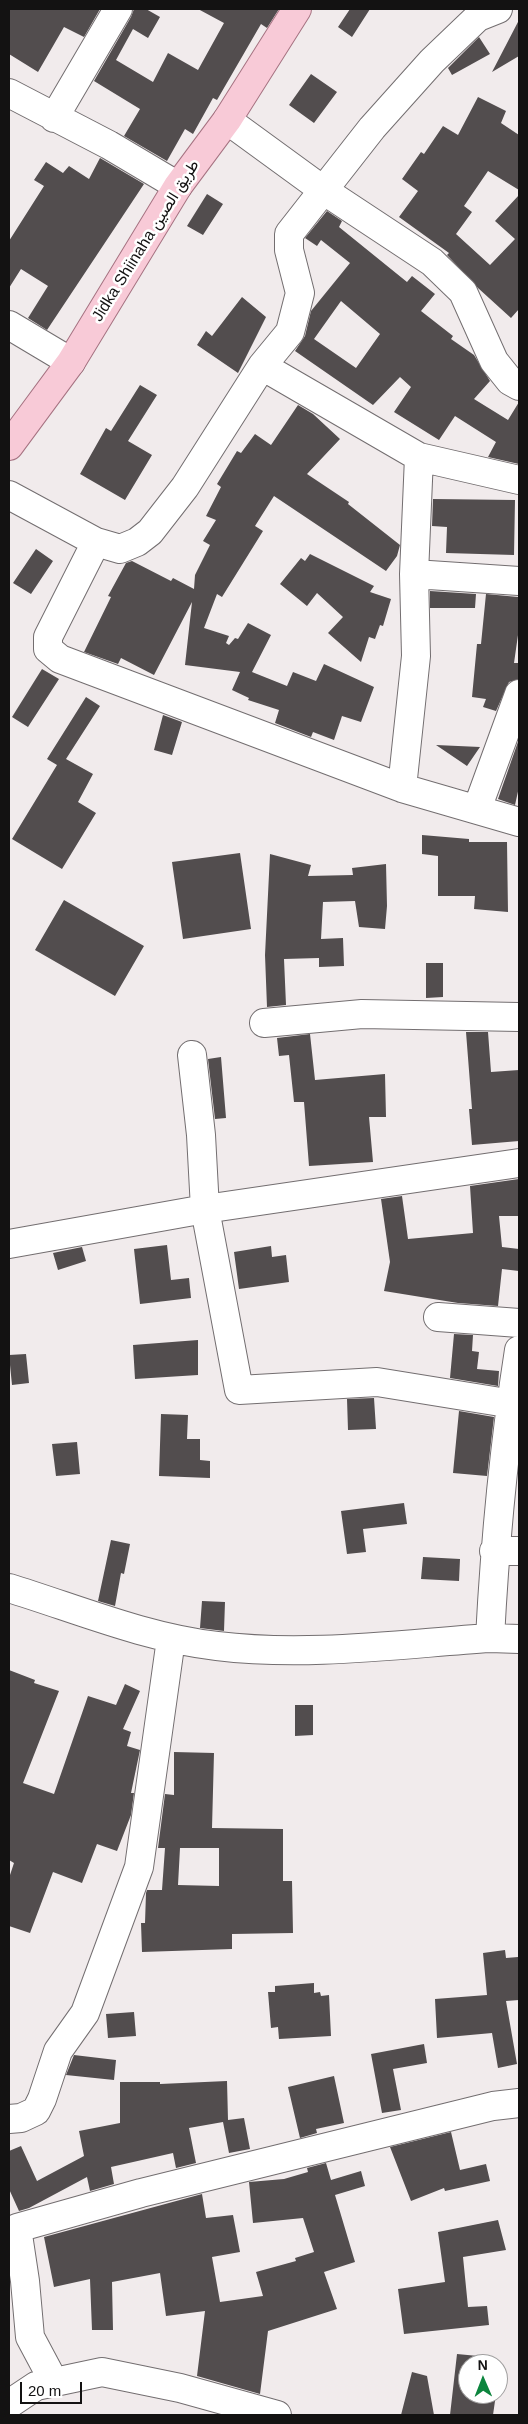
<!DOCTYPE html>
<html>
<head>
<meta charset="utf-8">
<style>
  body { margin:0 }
  #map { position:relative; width:528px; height:2424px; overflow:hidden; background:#f1ebec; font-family:Arial,sans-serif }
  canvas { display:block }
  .frame { position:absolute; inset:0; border:10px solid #131212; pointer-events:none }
  .north { position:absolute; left:458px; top:2354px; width:50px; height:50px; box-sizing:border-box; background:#fff; border:1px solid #a1a0a0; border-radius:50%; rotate:359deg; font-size:14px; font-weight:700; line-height:20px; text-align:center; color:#131212 }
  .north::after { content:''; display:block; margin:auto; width:18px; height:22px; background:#0d853e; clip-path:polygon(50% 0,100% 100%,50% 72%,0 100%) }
  .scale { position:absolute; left:20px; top:2382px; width:62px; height:22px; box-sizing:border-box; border:2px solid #131212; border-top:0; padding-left:6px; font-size:15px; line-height:18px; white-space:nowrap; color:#131212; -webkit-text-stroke:4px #fff; paint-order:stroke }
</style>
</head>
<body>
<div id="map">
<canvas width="528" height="2424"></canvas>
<div class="frame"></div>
<div class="north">N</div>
<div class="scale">20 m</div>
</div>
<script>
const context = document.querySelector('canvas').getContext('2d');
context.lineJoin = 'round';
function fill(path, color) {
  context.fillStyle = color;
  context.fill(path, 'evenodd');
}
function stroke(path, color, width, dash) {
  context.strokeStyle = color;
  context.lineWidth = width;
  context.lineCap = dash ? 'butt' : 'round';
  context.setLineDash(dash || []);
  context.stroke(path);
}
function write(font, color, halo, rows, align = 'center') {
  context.font = font + ' Arial,Vazirmatn,sans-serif';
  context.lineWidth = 5;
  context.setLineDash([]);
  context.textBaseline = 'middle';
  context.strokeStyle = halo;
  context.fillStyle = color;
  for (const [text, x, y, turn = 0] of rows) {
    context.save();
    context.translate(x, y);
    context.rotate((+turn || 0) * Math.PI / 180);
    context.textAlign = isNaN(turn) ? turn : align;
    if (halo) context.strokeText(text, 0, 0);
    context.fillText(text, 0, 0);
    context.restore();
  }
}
fill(new Path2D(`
  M9 9H100L84 37 64 27 38 72 9 54Z
  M134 9H146L160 17 148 38 133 29 116 60 153 82 168 53 198 70 224 23 198 9H279L267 28 261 24 217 100 213 98 193 134 185 129 167 161 124 136 140 109 94 81 131 17Z
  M350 9H370L352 37 338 27Z
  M519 20V56L492 72Z
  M479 37 490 54 452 75 448 68Z
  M311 74 337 92 314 123 289 105Z
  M478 97 506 111 501 123 519 135V190L488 171 464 206 472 212 456 234 490 265 515 239 495 221 519 195V309L511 318 478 288 447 255 449 253 399 217 418 191 402 179 421 152 424 154 443 126 458 135Z
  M100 158 144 184 47 330 28 318 48 286 21 269 9 288V241L44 186 34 180 46 162 63 173 69 166 89 179Z
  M207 194 223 204 203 235 187 226Z
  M327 211 342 221 339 227 407 282 412 276 435 294 421 311 453 336 451 339 474 355 490 381 474 399 508 420 519 402V464L488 457 496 442 455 416 439 440 394 412 411 387 400 377 373 405 295 351 305 336 311 311 350 263 321 240 317 246 305 238ZM341 301 380 334 356 368 314 339Z
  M242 297 266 317 238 373 197 345 206 331 212 336Z
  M140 385 157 395 128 441 152 455 125 500 80 474 106 428 111 431Z
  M298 405 313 414 340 439 307 474 349 502 348 504 400 545 397 556 386 571 274 496 255 526 263 531 222 597 217 594 204 628 229 636 226 643 229 645 235 638 238 639 248 623 271 635 252 672 287 686 293 672 316 681 324 664 374 687 361 722 342 716 334 740 313 732 311 737 275 723 279 710 248 700 249 698 232 690 240 672 185 665 192 602 154 675 121 658 118 664 84 652 111 597 108 596 126 563 132 561 171 581 173 578 194 589 195 575 210 545 203 541 216 520 206 516 221 487 217 484 237 451 241 453 255 434 271 445Z
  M433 499 515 500 514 555 446 553 447 527 432 526Z
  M36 549 53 561 31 594 13 583Z
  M310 554 374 586 370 592 391 599 383 626 380 625 375 639 369 637 361 662 328 633 343 617 317 593 307 606 280 584 301 558 305 561Z
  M430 591 476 594 475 608H430Z
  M486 594 518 597 519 628 514 663H519V679L509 682 496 711 483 707 486 699 472 697 477 644H481Z
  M42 669 59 679 28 727 12 717Z
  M86 697 100 706 66 759 93 774 78 802 96 813 62 869 12 839 57 765 47 759Z
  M163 715 182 722 172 755 154 750Z
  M519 739V787L515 805 498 799Z
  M436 745 480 747 467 766Z
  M422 835 469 839V842H507L508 912 474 909 475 896H438V856L422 854Z
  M240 853 251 929 183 939 172 862Z
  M270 854 311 865 308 876 353 875 352 868 386 864 387 906 385 929 359 927 355 901 323 902 321 939 343 938 344 966 319 967V958L284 959 286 1005 267 1007 265 955Z
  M64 900 144 946 115 996 35 950Z
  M426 963H443V997L426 998Z
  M466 1032H488L491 1072 519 1070V1141L472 1145 469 1109H472Z
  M310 1034 315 1080 385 1074 386 1117H369L373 1162 309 1166 304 1102H294L289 1055 279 1056 277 1038Z
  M221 1057 226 1118 215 1119 208 1059Z
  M519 1179V1216H499L502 1247 519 1249V1271L502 1269 498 1306 458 1303 384 1291 390 1262 381 1199 402 1196 408 1239 473 1233 470 1186Z
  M167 1245 171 1280 189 1278 191 1298 140 1304 134 1249Z
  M271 1246 272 1257 286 1255 289 1282 239 1289 234 1252Z
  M82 1247 86 1261 58 1270 53 1253Z
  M454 1334 473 1335 472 1351 479 1352 477 1369 499 1371 498 1386 450 1378Z
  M198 1340V1375L135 1379 133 1345Z
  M26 1354 29 1383 12 1385 9 1355Z
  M374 1398 376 1429 348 1430 347 1399Z
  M459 1411 494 1417 487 1476 453 1473Z
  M161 1414 188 1415 187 1439H200V1460L210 1461V1478L159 1476Z
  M77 1442 80 1474 56 1476 52 1444Z
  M404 1503 407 1524 363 1529 366 1552 347 1554 341 1511Z
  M111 1540 130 1544 124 1574 121 1573 115 1606 98 1601Z
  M423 1557 460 1559 459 1581 421 1579Z
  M202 1601 225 1602 224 1631 200 1628Z
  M9 1670 35 1680 34 1683 59 1691 23 1783 54 1794 88 1696 116 1705 125 1684 140 1691 123 1729 131 1732 127 1746 140 1750 131 1793H134L131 1815 117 1851 97 1844 82 1883 53 1872 30 1933 9 1926V1878L14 1863 9 1860Z
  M295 1705H313V1735L295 1736Z
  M174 1752 214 1753 212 1828 283 1829V1881H292L293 1933 232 1934V1949L142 1952 141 1923H145L146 1893 147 1890H162L165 1848H158L165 1794 174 1795ZM180 1848H219V1886L178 1885Z
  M505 1950 506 1958 518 1957 519 2000 506 2001 517 2064 498 2068 492 2033 437 2038 435 1999 487 1995 483 1953Z
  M314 1983V1993L320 1992 321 1996 329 1995 331 2036 279 2039 278 2027 271 2028 268 1992H275V1986Z
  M134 2012 136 2036 108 2038 106 2014Z
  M424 2044 427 2063 393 2069 401 2110 382 2113 371 2054Z
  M74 2055 116 2060 114 2080 66 2075Z
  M334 2076 344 2123 316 2129 317 2133 300 2138 288 2087Z
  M227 2081 228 2120 244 2118 250 2149 229 2153 223 2122 189 2128 196 2163 176 2168 173 2153 111 2167 114 2184 90 2191 87 2177 29 2208 19 2211 9 2189V2151L21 2146 37 2181 84 2156 79 2131 120 2123V2082H160V2084Z
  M451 2132 460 2170 486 2164 490 2181 445 2191 444 2188 411 2201 390 2147Z
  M326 2163 331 2180 361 2171 365 2186 335 2195 355 2262 324 2272 337 2309 268 2331 260 2394 197 2376 205 2311 166 2316 160 2273 112 2282 113 2330H92L90 2279 54 2287 44 2237 202 2194 206 2218 233 2215 240 2252 212 2257 220 2302 263 2296 256 2272 296 2261 295 2258 314 2252 303 2218 253 2223 249 2182 284 2179 308 2172 307 2168Z
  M498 2220 506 2250 463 2257 468 2307 487 2306 489 2325 404 2334 398 2289 445 2282 438 2232Z
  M457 2354 478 2356 477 2364H468V2394H496L493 2415H450Z
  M412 2372 427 2376 434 2415H401Z`), '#524d4e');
const minor = new Path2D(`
  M9 93 109 145 178 186
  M54 118 118 9
  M227 120 323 190 432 262 463 292 494 361 510 381 519 386
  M9 325 71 362
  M262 366 419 457 519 480
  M9 495 96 542 48 637V649L60 659 402 788 519 822
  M96 542 120 549 137 542 150 532 185 487 262 366 290 332 300 293 289 250V234L372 128 432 61 478 17 498 9
  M414 574 519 581
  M402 788 416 656 414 574 419 457
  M477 809 519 694
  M264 1023 362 1014 519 1017
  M192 1055 201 1135 205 1209 239 1390 377 1382 519 1405
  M9 1244 205 1209 519 1163
  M438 1317 519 1323
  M494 1551H519
  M9 1588C77 1609 146 1638 217 1646 307 1657 400 1644 490 1638L519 1639
  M490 1638C495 1542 504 1446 519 1350
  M9 2119 21 2118 36 2111 42 2099 58 2051 85 2013 139 1867 171 1639
  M54 2382 30 2337 25 2281 17 2228 141 2193 493 2106 519 2103
  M9 2404 36 2386 102 2372 180 2388 277 2415`);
const major = new Path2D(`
  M9 446 71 362 178 186 227 120 297 9`);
stroke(minor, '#736e70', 30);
stroke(major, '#a57281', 30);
stroke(minor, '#fff', 28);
stroke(major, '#f8cad7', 28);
write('16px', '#131212', '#fff', [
  ["Jidka Shiinaha طريق الصين",146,241,-58]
]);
</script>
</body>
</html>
